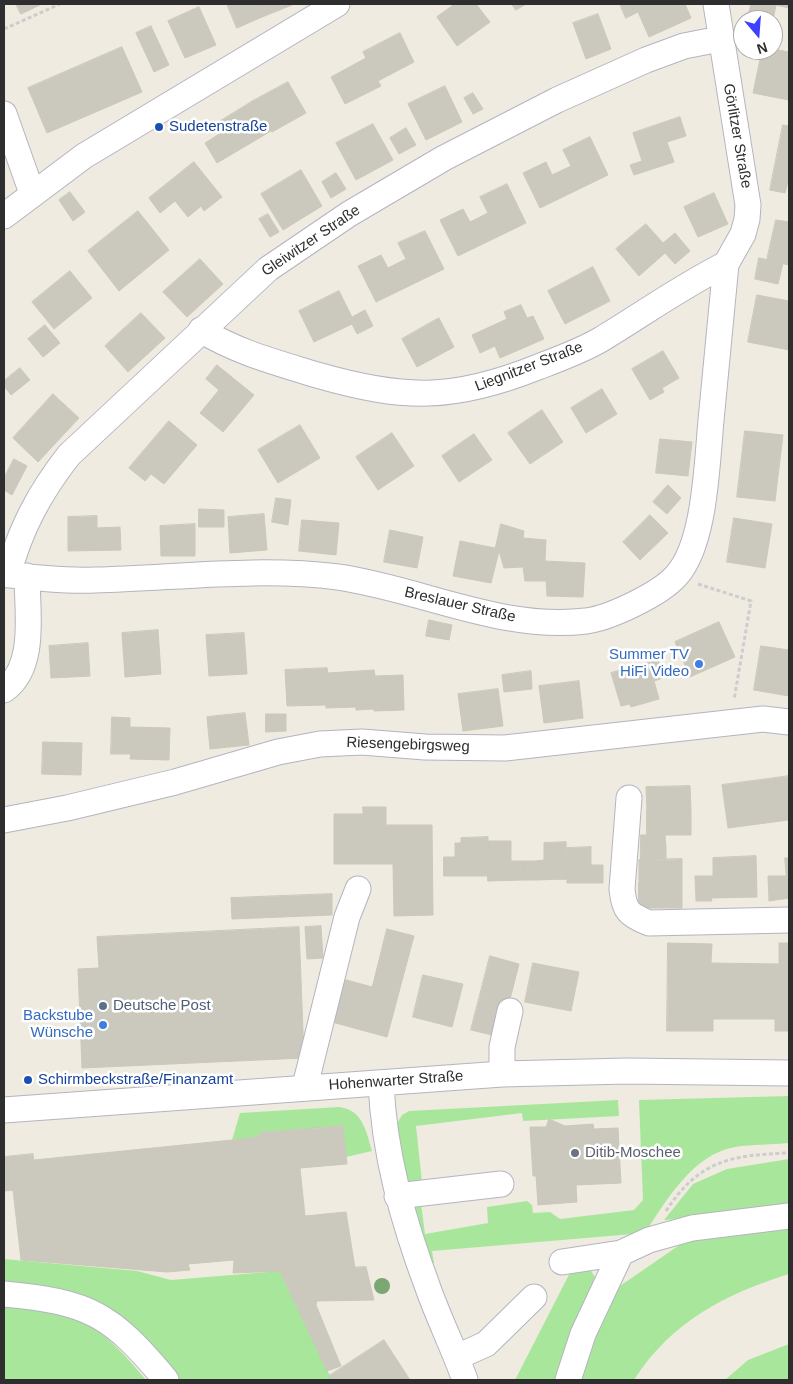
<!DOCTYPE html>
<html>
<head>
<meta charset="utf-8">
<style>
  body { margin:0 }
  #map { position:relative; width:793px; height:1384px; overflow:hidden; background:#efebe0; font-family:Helvetica,sans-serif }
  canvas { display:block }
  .frame { position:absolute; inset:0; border:5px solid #2e2e2e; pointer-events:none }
  .north { position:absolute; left:733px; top:10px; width:50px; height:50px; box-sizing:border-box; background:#fff; border:1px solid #ababab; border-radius:50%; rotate:162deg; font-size:14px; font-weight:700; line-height:20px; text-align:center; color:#2e2e2e }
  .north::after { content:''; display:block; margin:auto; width:18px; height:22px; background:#3d40ff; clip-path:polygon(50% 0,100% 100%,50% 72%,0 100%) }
</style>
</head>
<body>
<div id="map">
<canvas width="793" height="1384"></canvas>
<div class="frame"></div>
<div class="north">N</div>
</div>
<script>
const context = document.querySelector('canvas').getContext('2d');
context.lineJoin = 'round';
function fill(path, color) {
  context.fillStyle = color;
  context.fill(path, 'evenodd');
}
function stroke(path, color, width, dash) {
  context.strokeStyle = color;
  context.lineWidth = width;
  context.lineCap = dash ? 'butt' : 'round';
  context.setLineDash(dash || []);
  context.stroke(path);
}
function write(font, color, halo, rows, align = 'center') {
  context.font = font + ' Helvetica,sans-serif';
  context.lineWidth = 5;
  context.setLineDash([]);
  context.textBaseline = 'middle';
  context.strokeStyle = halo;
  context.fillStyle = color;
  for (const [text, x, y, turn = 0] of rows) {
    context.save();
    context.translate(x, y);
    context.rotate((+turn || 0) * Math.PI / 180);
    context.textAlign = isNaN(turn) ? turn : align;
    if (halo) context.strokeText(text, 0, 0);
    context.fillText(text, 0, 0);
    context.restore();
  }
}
fill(new Path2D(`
  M789 1096V1143C772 1145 753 1144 735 1147 693 1154 666 1201 645 1233L432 1251 434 1263H429L411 1208 421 1203 425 1234 488 1223 487 1207 527 1201 532 1205 533 1213 550 1212 560 1219 634 1210 643 1200 639 1100Z
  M618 1100 619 1116 523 1121 522 1113 416 1126 422 1182H410L406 1178 395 1127 402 1115 409 1111Z
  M339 1107C363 1110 366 1131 372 1151L346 1157 343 1126 259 1133 260 1137 232 1140 240 1113Z
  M789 1159V1211L664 1220 693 1184 727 1169Z
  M789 1221V1274C725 1294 671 1322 634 1380H576L589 1340 617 1288 694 1235Z
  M4 1259 137 1271 171 1280 280 1271 332 1380H180C149 1338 107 1297 53 1287 37 1284 20 1284 4 1283Z
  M574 1265 588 1266 595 1277 558 1380H515Z
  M4 1302C21 1306 67 1312 80 1320 107 1334 127 1357 146 1380H4Z
  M789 1344V1380H725L748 1360Z`), '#a8e79b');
const building = new Path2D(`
  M16 4H42L21 14Z
  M227 4H256L262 17 237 28Z
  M256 4H291L292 5 262 17Z
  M455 4H476L490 22 457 46 437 17Z
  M512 4H526L516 10Z
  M620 4H685L691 18 649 37 638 12 626 18Z
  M751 4H789V8L776 5 773 20H754L748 19Z
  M199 7 216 45 185 58 168 21Z
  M598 14 611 49 586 59 573 23Z
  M151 26 169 65 154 72 136 33Z
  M773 29 777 30 773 49 789 52V100L753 93 762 50H773Z
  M400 33 414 62 378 81 381 86 345 104 331 77 366 58 363 52Z
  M122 47 142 92 47 133 28 88Z
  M288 82 306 113 272 132 253 101Z
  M445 86 462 122 426 140 408 104Z
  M473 93 483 109 473 114 464 98Z
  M253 101 271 131 217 163 205 143 224 131 219 122Z
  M680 117 686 136 667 142 674 162 634 175 630 165 642 161 633 133Z
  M373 124 393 160 356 180 336 143Z
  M783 125 789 126V177L785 193 770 190Z
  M406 128 416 145 399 154 390 138Z
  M590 137 608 175 540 208 523 173 546 162 552 175 571 166 563 150Z
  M194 162 222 197 204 211 201 206 188 217 175 201 160 213 149 198Z
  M301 170 322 206 283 230 261 194Z
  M336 173 346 189 331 198 322 182Z
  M507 184 526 223 458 256 440 220 463 209 470 222 488 213 480 197Z
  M70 192 85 212 73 221 59 200Z
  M714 193 728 224 698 237 684 207Z
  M138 211 169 250 119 291 88 251Z
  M268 214 279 232 270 237 259 219Z
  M776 220 789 222V265L767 260Z
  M646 224 663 243 675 233 690 251 675 264 665 253 639 276 616 249Z
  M425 231 444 269 376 302 358 266 381 255 388 268 406 259 398 243Z
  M759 258 783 263 778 284 755 279Z
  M200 259 223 284 187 317 163 292Z
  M593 267 610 301 565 324 548 291Z
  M70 271 92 298 54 329 32 302Z
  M339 291 352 317 365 310 373 326 357 334 352 324 314 342 299 311Z
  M757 295 789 301V350L748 342Z
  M521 305 527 318 533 316 544 339 500 358 495 346 480 353 472 335 507 319 504 312Z
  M141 313 165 338 128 372 105 346Z
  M439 318 454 347 417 367 402 339Z
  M45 325 60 343 43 357 28 339Z
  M663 351 679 378 662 388 664 392 650 400 632 369Z
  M217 365 254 395 223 432 200 413 219 390 206 379Z
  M20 368 30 380 11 395 4 386V381Z
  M602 389 617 414 586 433 571 408Z
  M53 394 79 418 38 462 13 438Z
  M542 410 563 442 530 464 508 433Z
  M169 421 197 445 164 484 151 474 145 481 129 468Z
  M300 425 320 458 278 483 258 450Z
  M745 431 783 435 775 501 737 497Z
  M392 433 414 466 378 490 356 457Z
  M474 434 492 460 459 482 442 456Z
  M660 439 692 442 688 476 656 473Z
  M14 459 27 466 12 495 4 490V478Z
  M668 485 681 498 667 514 653 502Z
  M276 498 291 500 288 525 272 522Z
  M199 509 224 510V527H199Z
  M264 514 267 550 230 553 228 517Z
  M650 515 668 533 640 560 623 542Z
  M97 516V528L120 527 121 550 68 551V517Z
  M734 518 772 524 765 568 727 562Z
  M302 520 339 523 336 555 299 551Z
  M195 524V556H161L160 526Z
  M501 524 524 531 523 538 546 540 545 561 585 563 583 597 547 596 546 581H525L523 567 504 568 499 551 491 583 453 576 460 541 495 548Z
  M390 530 423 537 417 568 384 562Z
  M429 620 452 625 449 640 426 636Z
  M719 622 735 657 690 677 675 642Z
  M158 630 161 674 125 677 122 633Z
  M244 633 247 674 209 676 206 635Z
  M88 643 90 676 51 678 49 646Z
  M761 646 789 650V696L754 690Z
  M658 660 663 678 654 681 659 699 631 707 630 704 621 706 611 673Z
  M327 668 328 673 374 670 375 676 403 675 404 710 374 711V709L356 710V707L326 708V705L287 706 285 670Z
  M531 671 532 689 504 692 502 675Z
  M579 681 583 718 544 723 539 686Z
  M498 689 503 726 463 731 458 694Z
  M245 713 249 745 210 749 207 717Z
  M266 714H286V731L266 732Z
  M112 717 130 718V727L170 728 169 760 130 759 131 754H111Z
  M43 742 82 743 81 775 42 774Z
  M789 776V820L781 821 775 778Z
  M775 778 781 821 728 828 722 785Z
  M690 786 691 810H647L646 787Z
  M363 807H386V825H432L433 915 394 916 393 864H334V814H363Z
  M647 810H691V835H647Z
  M641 835H665L666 847H641Z
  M488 837V876H455V843H461V838Z
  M488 841H511V861H524V880L488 881Z
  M566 842 567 879 535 880V861L544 860V843Z
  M591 847V865H603V883H567V848Z
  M641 847H666V859H641Z
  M756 856 757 897 711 898 712 901H696L695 876H713V858Z
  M444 857H455V876H444Z
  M785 858H789V898L769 901 768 876H786Z
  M682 859V883H639V860Z
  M524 861H535V880H524Z
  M639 883H682V908H639Z
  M332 894V915L232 919 231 898Z
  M321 926 323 958 307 959 305 927Z
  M299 927 304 1058 82 1068 78 969 99 968 97 937Z
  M387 929 414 936 387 1037 332 1022 343 979 372 987Z
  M668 943 712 944 711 963 779 964V943H789V1031H775V1019H713V1031H667Z
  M490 956 519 964 509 1003 501 1001 492 1035 471 1030Z
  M533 963 579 972 571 1011 525 1002Z
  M423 975 463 984 452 1027 413 1017Z
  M549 1119 565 1126 593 1124 594 1129 618 1128 621 1183 576 1185 577 1202 538 1205 536 1176H533L530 1127H546Z
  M343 1126 347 1164 300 1168 305 1216 346 1212 355 1268 233 1273 234 1260 188 1264 190 1270 167 1272 21 1260 13 1190 37 1188 34 1160 232 1140 260 1137 259 1133Z
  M33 1154 37 1188 4 1191V1157Z
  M366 1267 374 1300 317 1301 316 1305 341 1366 327 1371 280 1271Z
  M384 1340 410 1380H332L329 1376Z`);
fill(building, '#cbc9be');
stroke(building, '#cbc8b9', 1);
const minor = new Path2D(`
  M4 114 32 193
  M4 216 84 156 337 4
  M201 330C236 352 278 363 317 375 404 400 453 401 538 367 559 359 581 351 600 340 643 314 682 286 726 264
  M4 574C34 578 65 581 95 580 175 578 258 567 338 577 421 589 501 631 586 621 610 618 660 594 676 576 707 543 707 454 712 410 717 361 721 312 726 264L743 234 747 219 748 205 716 4
  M8 575C20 529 40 492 69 455L268 269 349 214 444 158 557 100 646 60 684 46 720 39
  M4 690C37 667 27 611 27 576
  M629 798 622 889C624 911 629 915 649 923L789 920
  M4 820 67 808 175 782 278 752 320 744 362 742 425 747 505 748 763 719 789 722
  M502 1074V1047L510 1011
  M381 1083C384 1154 403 1221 428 1288 439 1319 454 1349 465 1380
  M305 1086 347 917 358 889
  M4 1110 502 1074 627 1071 789 1073
  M397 1196 501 1184
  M562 1262 621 1253
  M4 1294C90 1302 111 1314 166 1380
  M457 1357 486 1344 534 1297
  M568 1380 583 1334 621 1253 649 1240 692 1228 789 1216`);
stroke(minor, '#b4b4c1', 27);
stroke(new Path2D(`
  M4 29 60 4
  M698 584 751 601 734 700
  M666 1211C699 1160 732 1155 789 1153`), '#cdcdcd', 3, [4, 2.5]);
stroke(minor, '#fff', 25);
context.fillStyle = '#7aa772';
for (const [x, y] of [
  [382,1286]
]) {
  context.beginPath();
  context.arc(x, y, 8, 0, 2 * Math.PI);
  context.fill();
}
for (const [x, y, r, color] of [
  [159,127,5,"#1a4fb4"],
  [699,664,5,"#3f7fe0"],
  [103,1006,5,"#5c6f8a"],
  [103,1025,5,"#3f7fe0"],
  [28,1080,5,"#1a4fb4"],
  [575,1153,5,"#6b7280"]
]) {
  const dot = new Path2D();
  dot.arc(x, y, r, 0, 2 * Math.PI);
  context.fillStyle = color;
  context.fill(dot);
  stroke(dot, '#fff', 2);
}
write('15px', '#164399', '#fff', [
  ["Sudetenstraße",169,127],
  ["Schirmbeckstraße/Finanzamt",38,1080]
], 'left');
write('15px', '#2e2e2e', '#fff', [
  ["Görlitzer Straße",737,136,80],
  ["Gleiwitzer Straße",311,241,-34],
  ["Liegnitzer Straße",529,367,-21],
  ["Breslauer Straße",460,605,13],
  ["Riesengebirgsweg",408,745,2],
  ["Hohenwarter Straße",396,1081,-4]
]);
write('15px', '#366cbe', '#fff', [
  ["Summer TV",689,655],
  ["HiFi Video",689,672],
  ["Backstube",93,1016],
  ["Wünsche",93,1033]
], 'right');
write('15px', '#4e5e75', '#fff', [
  ["Deutsche Post",113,1006]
], 'left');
write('15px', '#5b616d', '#fff', [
  ["Ditib-Moschee",585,1153]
], 'left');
</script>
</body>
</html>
